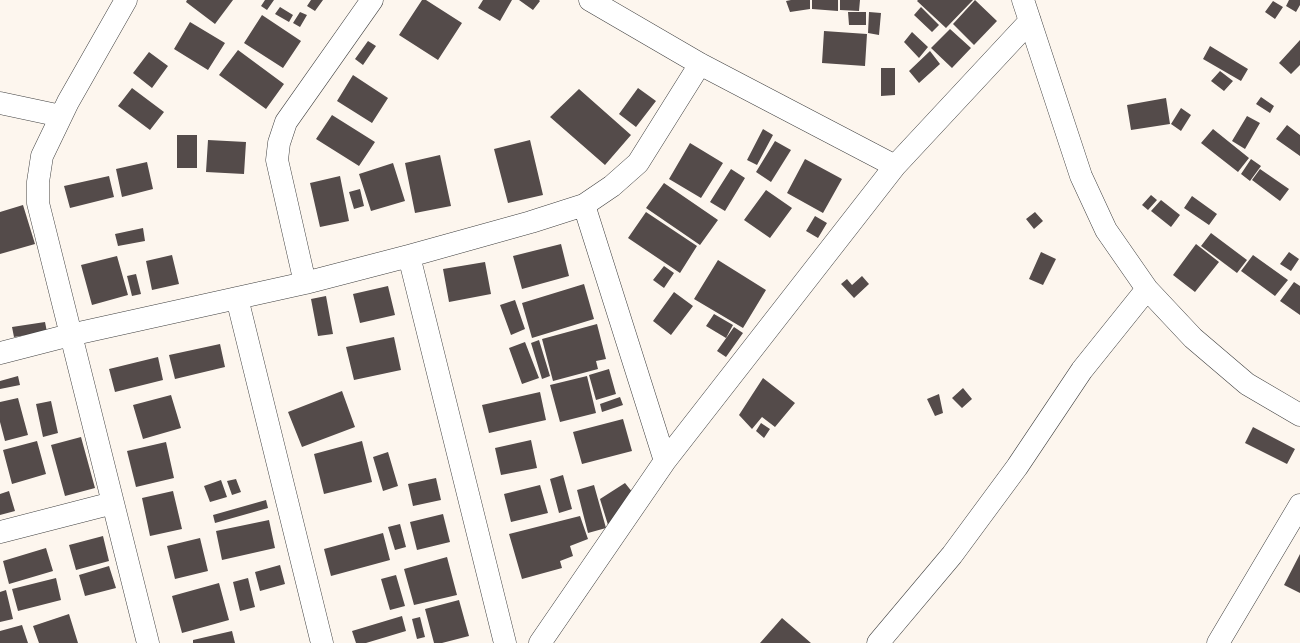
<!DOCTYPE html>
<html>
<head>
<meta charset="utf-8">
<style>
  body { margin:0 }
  canvas { display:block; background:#fdf6ee }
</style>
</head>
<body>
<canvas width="1300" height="643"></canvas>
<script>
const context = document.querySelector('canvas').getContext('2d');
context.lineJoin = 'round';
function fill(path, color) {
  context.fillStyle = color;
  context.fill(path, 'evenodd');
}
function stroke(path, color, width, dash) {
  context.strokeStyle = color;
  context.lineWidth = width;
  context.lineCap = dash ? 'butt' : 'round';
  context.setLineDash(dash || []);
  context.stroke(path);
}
fill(new Path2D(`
  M187 0H233L215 24 186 2Z
  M265 0H274L267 10 261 6Z
  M311 0H323L315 11 307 6Z
  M422 0H426L462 23 438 60 399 35Z
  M483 0H512L500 21 478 8Z
  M519 0H539L540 1 533 10Z
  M791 0H810V9L790 12 786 1Z
  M812 0H838V11L812 9Z
  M840 0H860L859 11 840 10Z
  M918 0H973L946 28 917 1Z
  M975 0 997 21 974 45 953 24Z
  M1289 0H1300V5L1296 12 1286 6Z
  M1273 1 1283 7 1275 19 1265 12Z
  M280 7 293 15 289 22 275 14Z
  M921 7 939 25 932 32 914 15Z
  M300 12 307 15 300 27 293 23Z
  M848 12H866V25H849Z
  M869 12 881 13 879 35 868 33Z
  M262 15 301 41 283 68 244 43Z
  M190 22 225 43 208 70 174 49Z
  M950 29 971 48 952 68 931 48Z
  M824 31 867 34 865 66 822 63Z
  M912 32 928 47 919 58 904 42Z
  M1300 40V65L1291 74 1279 63Z
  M368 41 376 46 363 65 355 59Z
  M1210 46 1248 69 1241 81 1203 59Z
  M238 50 284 84 266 109 219 75Z
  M930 51 940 64 919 83 909 71Z
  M149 52 168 66 152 88 133 73Z
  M881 68H895V95L881 96Z
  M1220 71 1233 81 1224 91 1211 81Z
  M353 75 388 98 372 123 337 101Z
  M132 88 164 112 150 130 118 106Z
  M638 88 656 101 636 127 619 114Z
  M579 89 631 135 605 165 550 117Z
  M1261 97 1274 106 1270 113 1256 104Z
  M1166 98 1170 124 1131 130 1127 105Z
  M1181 108 1191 115 1181 131 1171 124Z
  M332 115 375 142 359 166 316 139Z
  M1247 116 1260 123 1245 149 1232 141Z
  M1287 125 1300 135V156L1276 139Z
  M763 129 773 135 757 165 747 160Z
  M1213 129 1249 158 1238 172 1201 143Z
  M177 135H197V168H177Z
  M208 140 246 142 244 174 206 172Z
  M530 140 543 195 508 203 494 149Z
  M775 141 791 150 771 182 756 172Z
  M690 143 723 163 701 198 669 179Z
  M440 155 451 206 415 213 405 163Z
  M805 159 842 179 823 213 787 193Z
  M1251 159 1261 166 1250 181 1241 174Z
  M147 162 153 189 122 197 116 169Z
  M393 163 405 201 371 211 359 174Z
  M731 169 745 178 725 211 710 202Z
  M1260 169 1289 189 1280 201 1252 180Z
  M109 176 114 197 70 208 64 186Z
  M340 176 349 221 320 227 310 183Z
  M664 183 718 220 700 245 646 208Z
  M360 189 364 206 354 209 349 192Z
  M766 190 792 208 770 238 744 220Z
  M1151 195 1157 200 1148 210 1142 205Z
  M1192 196 1217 214 1209 225 1184 208Z
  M1161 200 1180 215 1171 227 1151 211Z
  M23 205 35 244 0 254V212Z
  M646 212 697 246 680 273 628 238Z
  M1035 212 1043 221 1034 229 1026 219Z
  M815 216 827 223 818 238 806 231Z
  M143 228 145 241 118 246 115 234Z
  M1211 233 1247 260 1237 273 1201 246Z
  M561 244 569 276 522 289 513 256Z
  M1196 244 1219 262 1195 292 1173 275Z
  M1041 252 1056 259 1043 285 1029 279Z
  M1289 252 1299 259 1291 271 1280 264Z
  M172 255 179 284 152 290 146 261Z
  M1253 255 1288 280 1275 296 1241 271Z
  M117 256 128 295 92 305 81 265Z
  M718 260 766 290 743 328 694 299Z
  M485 262 491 294 449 302 443 269Z
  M664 266 674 273 664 288 653 280Z
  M136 274 141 294 132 296 127 276Z
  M862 276 869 284 854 298 841 284 847 279 852 285Z
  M1294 282 1300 286V315L1280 301Z
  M584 284 594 319 532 338 522 303Z
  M388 286 395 315 360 323 353 294Z
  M674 292 693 306 671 335 653 321Z
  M326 296 333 334 318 336 311 299Z
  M515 300 525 329 511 335 500 305Z
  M714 314 733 325 726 338 706 326Z
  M45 322 47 332 14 337 12 327Z
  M597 324 606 359 596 361 598 369 553 381 542 339Z
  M734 327 743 333 726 357 717 351Z
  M394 337 401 370 354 380 346 347Z
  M539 340 550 376 542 379 531 343Z
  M525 342 539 378 522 384 509 348Z
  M220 344 225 367 175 379 169 355Z
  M158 357 163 380 115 392 109 369Z
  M609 369 616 394 596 400 589 375Z
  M18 376 20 385 0 389V381Z
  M587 376 596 413 560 422 550 385Z
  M763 378 795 403 775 427 762 417 752 429 739 415Z
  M963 388 972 399 962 408 952 398Z
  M342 391 355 427 302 447 288 412Z
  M540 392 546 420 489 433 482 405Z
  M939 394 943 413 935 416 927 399Z
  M171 395 181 428 143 439 133 405Z
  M620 397 623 405 602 412 600 404Z
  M18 398 28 435 5 441 0 422V402Z
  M51 401 58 433 43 437 36 404Z
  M623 419 632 451 582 464 573 432Z
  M761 423 770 429 764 438 756 431Z
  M1253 427 1295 449 1287 464 1245 443Z
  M81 437 95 488 65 496 51 445Z
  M531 440 537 468 501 475 495 448Z
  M37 441 46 474 12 484 3 450Z
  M362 441 372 482 324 494 314 454Z
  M166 442 174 478 136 487 127 451Z
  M388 452 398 486 383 491 373 457Z
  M563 475 572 509 559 513 550 479Z
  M436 478 441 500 413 506 408 484Z
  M236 479 241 492 232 495 227 481Z
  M221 480 227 497 210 502 204 486Z
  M625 483 633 493 624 501 625 508 608 525 600 499Z
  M540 485 548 513 511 522 504 494Z
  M594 485 606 528 588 533 577 490Z
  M9 491 15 511 0 515V494Z
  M173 491 182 529 150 536 142 498Z
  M266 500 268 508 215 523 213 515Z
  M443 514 450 542 417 550 410 522Z
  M580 516 588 539 570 546 573 556 560 561 562 568 522 579 509 534Z
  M269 520 275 548 222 560 216 531Z
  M400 524 406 547 395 550 388 527Z
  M383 533 390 560 331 576 324 549Z
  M103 536 109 561 76 570 69 545Z
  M200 538 208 571 175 579 167 546Z
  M46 548 53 571 9 584 3 561Z
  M1300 554V593L1284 585Z
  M447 557 457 595 414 605 404 569Z
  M280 565 285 584 260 591 255 572Z
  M109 566 116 588 85 596 79 575Z
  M396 575 405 606 390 610 381 579Z
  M56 578 61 600 18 611 12 589Z
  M248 578 255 607 240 611 233 582Z
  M219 583 229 620 182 633 172 596Z
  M6 590 13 619 0 622V592Z
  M459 600 469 636 442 643H434L425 609Z
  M69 614 78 643H39L33 626Z
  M402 616 406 631 366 643H356L352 631Z
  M420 617 425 637 417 639 412 619Z
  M782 618 811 643H760Z
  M22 625 28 643H0V631Z
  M232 631 235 643H193V640Z`), '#544b4a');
const minor = new Path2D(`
  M126 0 68 102 42 156 38 182V203L148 643
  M590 0 700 64 895 166
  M1023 0 1081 176 1106 230 1147 289 1193 338 1247 384 1300 415
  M0 103 61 116
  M584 205 665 461
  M409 256 505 643
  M305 283 277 160 279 143 286 122 372 0
  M237 298 322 643
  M0 353 70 335 305 283 409 256 531 222 584 205 612 186 638 163 700 64
  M0 532 113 503
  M540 643 665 461 895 166 1030 21
  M878 643 952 555 1017 467 1082 370 1147 289
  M1218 643 1300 505`);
stroke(minor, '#404040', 23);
stroke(minor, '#fff', 22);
</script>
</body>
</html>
